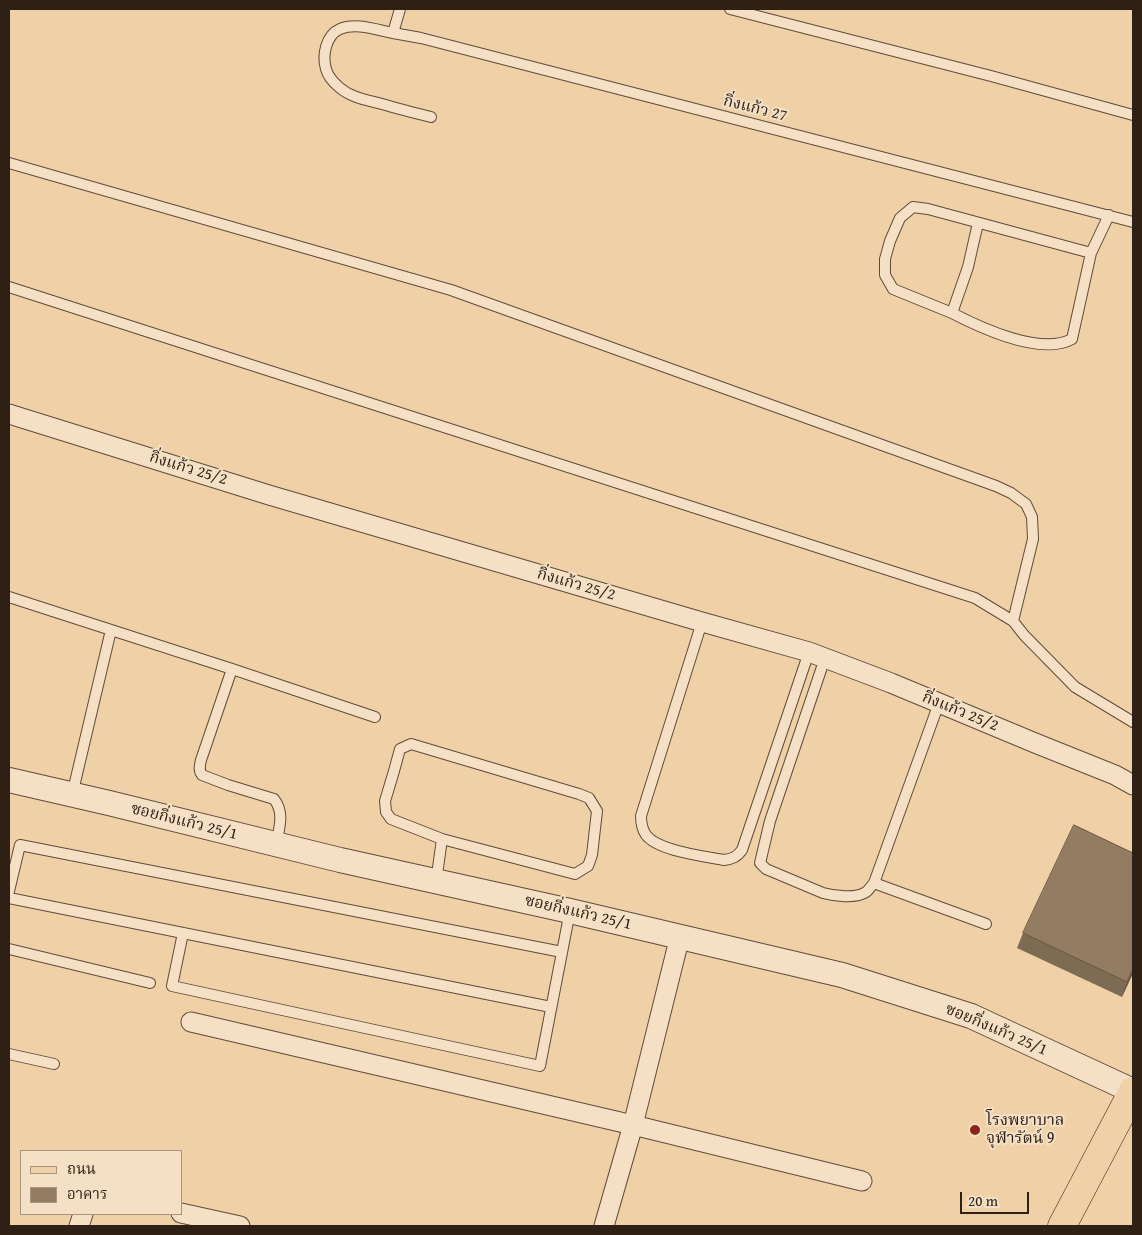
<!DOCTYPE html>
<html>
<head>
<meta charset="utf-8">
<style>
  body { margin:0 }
  #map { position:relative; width:1142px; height:1235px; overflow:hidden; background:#efd0a7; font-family:"Gentium Book Plus","Noto Serif Thai",serif }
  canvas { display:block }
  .frame { position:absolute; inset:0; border:10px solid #2f2016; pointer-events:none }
  .legend { position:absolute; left:20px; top:1150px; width:162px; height:65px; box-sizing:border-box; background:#f5e0c6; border:1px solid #a69380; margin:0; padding:6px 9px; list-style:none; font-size:15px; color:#2f2016 }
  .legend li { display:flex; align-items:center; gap:10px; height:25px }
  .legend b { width:25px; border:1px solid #a69380 }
  .scale { position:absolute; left:960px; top:1192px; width:69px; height:22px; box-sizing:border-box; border:2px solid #2f2016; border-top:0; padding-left:6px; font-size:15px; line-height:18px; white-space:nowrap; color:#2f2016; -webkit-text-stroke:4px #f5e0c6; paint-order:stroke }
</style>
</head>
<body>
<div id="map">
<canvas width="1142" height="1235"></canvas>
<div class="frame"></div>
<ul class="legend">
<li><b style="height:6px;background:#efd0a7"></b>ถนน</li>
<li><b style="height:14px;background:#937c61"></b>อาคาร</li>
</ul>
<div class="scale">20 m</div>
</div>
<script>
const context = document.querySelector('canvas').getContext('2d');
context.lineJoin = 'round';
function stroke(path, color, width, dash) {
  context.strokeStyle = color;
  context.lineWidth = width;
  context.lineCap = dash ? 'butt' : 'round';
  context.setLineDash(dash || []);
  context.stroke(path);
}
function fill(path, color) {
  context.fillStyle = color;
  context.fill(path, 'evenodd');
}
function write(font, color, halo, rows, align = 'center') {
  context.font = font + ' "Gentium Book Plus","Noto Serif Thai",serif';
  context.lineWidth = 4;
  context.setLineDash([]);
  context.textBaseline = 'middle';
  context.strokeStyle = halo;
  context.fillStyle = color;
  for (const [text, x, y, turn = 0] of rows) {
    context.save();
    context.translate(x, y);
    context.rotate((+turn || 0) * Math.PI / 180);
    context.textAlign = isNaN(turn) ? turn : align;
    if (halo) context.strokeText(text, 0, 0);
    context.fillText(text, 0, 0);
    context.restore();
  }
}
const service = new Path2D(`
  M400 9 393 33 421 38 1133 222
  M730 9 991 76 1133 115
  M393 33C377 30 356 22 340 29 326 35 322 55 326 69 328 77 334 83 340 88 352 98 367 100 382 104 399 109 415 113 431 117
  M9 163 451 290 996 486 1011 493 1026 504 1032 517 1033 539 1013 621
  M978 223 968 267 952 313C981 328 1041 356 1072 339L1091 253 1109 215
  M9 287 975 598 1013 621 1024 635 1075 687 1133 722
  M952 313 893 289 885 275V259L890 241 900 218 913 207 928 209 1091 253
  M9 597 232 669 375 717
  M702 622 641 816C641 823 642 829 646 835 658 851 704 856 724 860 732 859 737 857 742 850L809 652
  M825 658 770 821 760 863 766 869 823 893C834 896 856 899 866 892 869 890 872 885 874 883L939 703
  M232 669 201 760C200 765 198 770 202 775L228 785 274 799C285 813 279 828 276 845
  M411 744 579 794 589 798 597 811 592 855 588 866 575 874 442 839 391 819 386 812 385 801 394 771 400 749Z
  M72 795 111 630
  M436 882 442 839
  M874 883 986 924
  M9 891 20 845 562 952
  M9 898 551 1007
  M183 933 172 986 540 1066 570 911
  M9 949 150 983
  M9 1054 54 1064`);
const minor = new Path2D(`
  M9 414 269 495 702 622 809 652 891 683 1035 743 1115 775 1133 785
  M191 1022 633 1125 862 1181
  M181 1213 240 1226
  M79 1226 83 1214
  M604 1226 633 1125 680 936`);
const tertiary = new Path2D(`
  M9 780 109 803 340 860 570 911 842 975 971 1016 1133 1091`);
const primary = new Path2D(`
  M1062 1226 1133 1091`);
stroke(service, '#5f4c3a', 12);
stroke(minor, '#5f4c3a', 21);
stroke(tertiary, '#5f4c3a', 26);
stroke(primary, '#2f2016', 29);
stroke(service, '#f5e0c6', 10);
stroke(minor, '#f5e0c6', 19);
stroke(tertiary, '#f5e0c6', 24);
stroke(primary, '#efd0a7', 28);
fill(new Path2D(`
  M1023 933 1133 973 1122 997 1017 948Z`), '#7e6b53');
fill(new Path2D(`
  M1133 969V973L1122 997 1127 982Z`), '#675744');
const building = new Path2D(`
  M1074 825 1133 853V969L1127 982 1023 933Z`);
fill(building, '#937c61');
stroke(building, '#675744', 1);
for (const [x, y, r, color] of [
  [975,1130,6,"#8f2418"]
]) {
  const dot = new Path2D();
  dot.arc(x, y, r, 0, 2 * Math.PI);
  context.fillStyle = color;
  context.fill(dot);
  stroke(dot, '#f5e0c6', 2);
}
write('16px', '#2f2016', '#f5e0c6', [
  ["กิ่งแก้ว 27",755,109,14],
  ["กิ่งแก้ว 25/2",188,469,17],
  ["กิ่งแก้ว 25/2",576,585,16],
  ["กิ่งแก้ว 25/2",960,712,22],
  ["ซอยกิ่งแก้ว 25/1",184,822,14],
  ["ซอยกิ่งแก้ว 25/1",578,913,13],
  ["ซอยกิ่งแก้ว 25/1",996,1030,23]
]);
write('16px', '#2f2016', '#f5e0c6', [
  ["โรงพยาบาล",986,1121],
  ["จุฬารัตน์ 9",986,1139]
], 'left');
</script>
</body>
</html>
